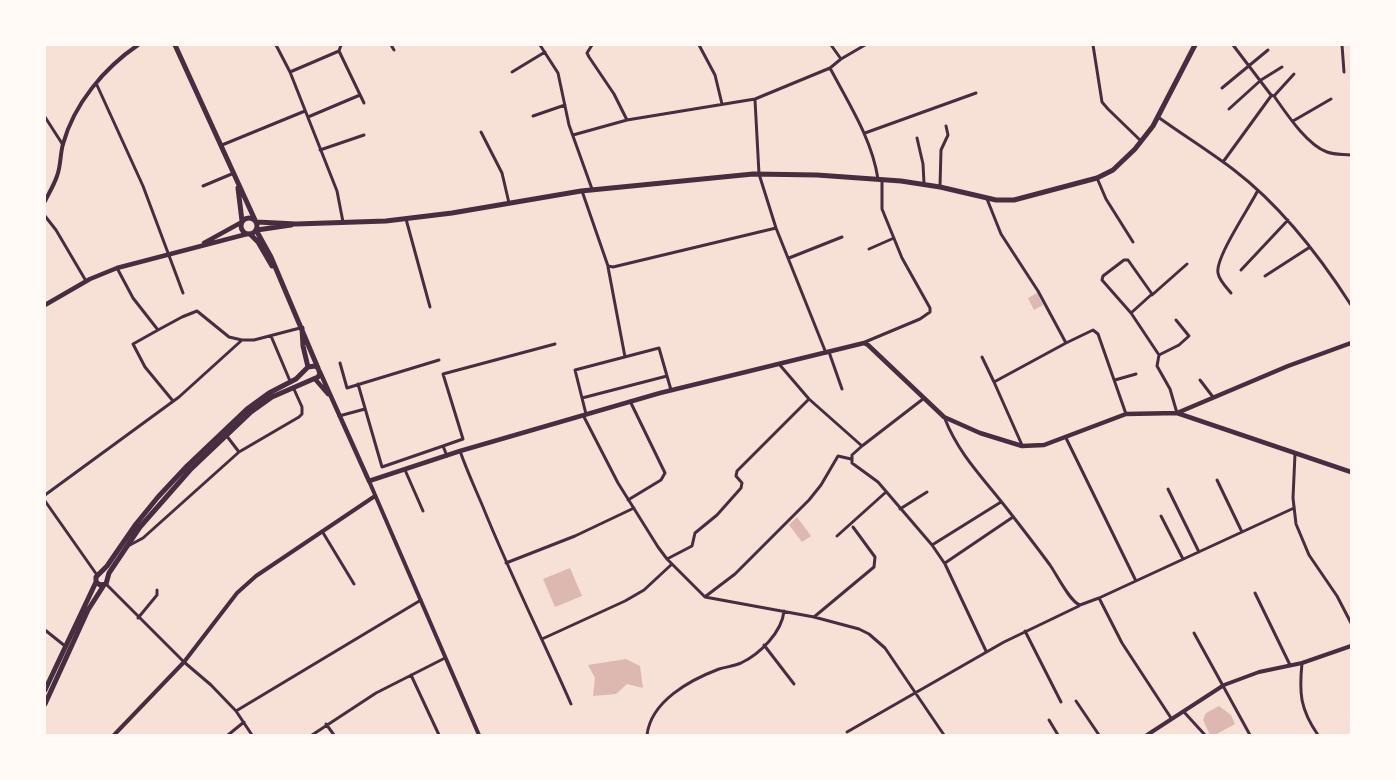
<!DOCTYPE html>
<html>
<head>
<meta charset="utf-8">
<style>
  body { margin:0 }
  #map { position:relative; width:1396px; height:780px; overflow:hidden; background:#f7e1d7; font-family:"Noto Serif",serif }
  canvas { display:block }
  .frame { position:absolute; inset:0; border:46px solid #fffaf5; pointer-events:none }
</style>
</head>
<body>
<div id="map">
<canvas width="1396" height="780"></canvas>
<div class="frame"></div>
</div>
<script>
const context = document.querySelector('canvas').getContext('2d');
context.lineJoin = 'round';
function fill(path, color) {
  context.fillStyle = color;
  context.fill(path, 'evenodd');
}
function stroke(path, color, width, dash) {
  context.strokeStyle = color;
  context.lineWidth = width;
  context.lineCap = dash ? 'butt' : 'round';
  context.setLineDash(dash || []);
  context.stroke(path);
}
fill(new Path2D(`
  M1037 293 1043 305 1034 310 1028 298Z
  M797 517 811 536 802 542 789 525Z
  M570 568 582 596 555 607 543 579Z
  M626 659 640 666 643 688 627 684 616 694 593 696 595 678 588 665Z
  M1219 706 1231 715 1235 724 1215 735H1210L1203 720 1206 713Z`), '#dcb8b0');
stroke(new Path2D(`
  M276 45 290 72 337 191 343 222
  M341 45 339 51 364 103
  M391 45 394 50
  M540 45 558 73 569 125 592 189
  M592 45 587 53 589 57 614 94 627 120
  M699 45 715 75 722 104
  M831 45 841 59
  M1093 45 1102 102 1108 109 1141 141
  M1233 45 1271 95 1274 96 1294 74
  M1342 45 1344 72
  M830 68C849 104 872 139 878 179
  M290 72 339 51
  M512 72 545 52
  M96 83 143 186 183 293
  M1222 88 1268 50
  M1274 96C1286 113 1307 145 1327 152 1335 155 1343 154 1351 155
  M755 100 759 174 776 228 826 353
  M1229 109 1261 80 1282 67
  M533 116 565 105
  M45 117 63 145
  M308 117 360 95
  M1158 117C1183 135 1209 151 1234 170 1281 206 1319 255 1351 305
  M1293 121 1331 99
  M481 132 502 173 509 203
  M865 133 976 93
  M573 135 627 120 755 99 830 68 841 59 865 45
  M917 138 923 164 924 183
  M222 145 305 111
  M320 150 364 135
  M1223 162 1271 96
  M1097 178 1106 199 1133 242
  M203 186 234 173
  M940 186 941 150 948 135 946 126
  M582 191 608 266 613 267 776 228
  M987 199 1001 234 1038 291 1066 343 994 382 1022 445
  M45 216 56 230 86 281
  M406 219 430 307
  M869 249 894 238
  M789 258 842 237
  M608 267 625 357
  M117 268 133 298 158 330 182 317 197 311 229 337 242 340
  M1241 270 1288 220
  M1265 276 1310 247
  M1231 293C1226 287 1219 280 1218 273 1215 258 1249 208 1257 192
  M1152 295 1187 264
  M1131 313 1152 294 1128 260H1124L1103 276 1102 280 1131 313 1159 355 1157 366 1170 389 1177 413
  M158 330 133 344 145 367 173 401
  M271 336 290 381
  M865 342 920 319 930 312V308L902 258 882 209V180
  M1066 343 1093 330 1098 334 1126 414
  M829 352 842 389
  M1159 355 1179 345 1189 336 1176 320
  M982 357 994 382
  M340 363 347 388 439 360
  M779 364 809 399 862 446 923 399
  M1115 380 1136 374
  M1200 380 1213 397
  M358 384 382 467 443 446 447 456
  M582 398 667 376
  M586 414 575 370 659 348 671 390
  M583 415 618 483 658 547 667 559 705 597 814 617 859 629 869 634 885 648 944 735
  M339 416 365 409
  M945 419C959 455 985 480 1008 510 1022 528 1036 546 1050 565 1057 575 1070 602 1080 605L1099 598 1294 508
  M226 435 239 452 299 417 302 414V407L293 387
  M1066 438 1135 579
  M443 446 463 439 443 374 555 344
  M862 446 852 455V463L878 482 932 545 945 564 986 651
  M460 451C467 471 475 488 483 507 510 574 542 638 571 704
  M1295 454 1293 498 1296 524 1309 555 1337 596 1351 623
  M405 470 423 511
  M1217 480 1242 532
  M1168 489 1199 552
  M45 495 179 397 242 340H254L300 328
  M628 500 661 480 665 473 630 401
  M45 501 97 575
  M900 509 927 492
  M1161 516 1183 559
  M322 531 354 584
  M837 536 886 492
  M932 545 1001 502
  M128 546 143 538 239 452
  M667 559 692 546 695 533 717 515 741 488 742 483 736 476 737 471 809 399
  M506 563 575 536 634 508
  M945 563 1013 517
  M106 584 184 662 211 685 236 711 252 735
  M1255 593 1290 665
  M706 596 735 574 809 500 821 485 838 456 851 459
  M1099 598 1122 643 1171 718
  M814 617 874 567 875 557 853 527
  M138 618 157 595V590
  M45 630 65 646
  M1025 631 1061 702
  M1194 633 1250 735
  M542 639 625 601 644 590 672 564
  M764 645 794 684
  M1302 663C1299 693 1300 709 1318 735
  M411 675 439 735
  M1076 701 1099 735
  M236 711 421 600
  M1184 712 1205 735
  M1049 720 1058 735
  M326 724 334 735
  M847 732 1004 642 1079 606
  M228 735 244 722
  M312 735 376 693 445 658
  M647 735C651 701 690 680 719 669 726 667 734 666 741 663 760 654 782 632 784 611`), '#4a2c40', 3);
stroke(new Path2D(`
  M45 201C49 193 54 185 57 176 61 166 60 154 63 144 74 104 104 68 138 45
  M369 481 479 735
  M114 735 184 662 237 593 256 576 375 496
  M1147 735 1224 685 1259 672 1302 663 1351 646`), '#4a2c40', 4);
stroke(new Path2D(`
  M204 243 242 222
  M45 305 90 279 117 268 247 234
  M320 372 369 481 460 451 660 393 864 343 868 345 944 417 980 433 1022 446 1044 445 1126 414 1177 413 1351 472
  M315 379 328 394
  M1177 413 1288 366 1351 343`), '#4a2c40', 4.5);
stroke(new Path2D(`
  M175 45 255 220
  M238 188 242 221
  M241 226a8 8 0 1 1 16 0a8 8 0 1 1-16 0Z
  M257 222 296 224 386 221 452 213 581 191 753 174 817 175 901 181 940 187 996 200H1014L1097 178 1113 170 1135 149 1153 126 1195 45
  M256 230 271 257 318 368
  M257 230 291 225
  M250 234 258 242 272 266
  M96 582 100 585 106 584 109 573 140 527 190 470 251 412 272 397 318 377 320 374 318 368 315 366 308 367
  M45 690 96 582V577L107 566 136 524 158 497 187 466 247 409 269 393 296 379 308 367 303 346 302 328
  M45 704 88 610 104 585`), '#4a2c40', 5);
</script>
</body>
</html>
